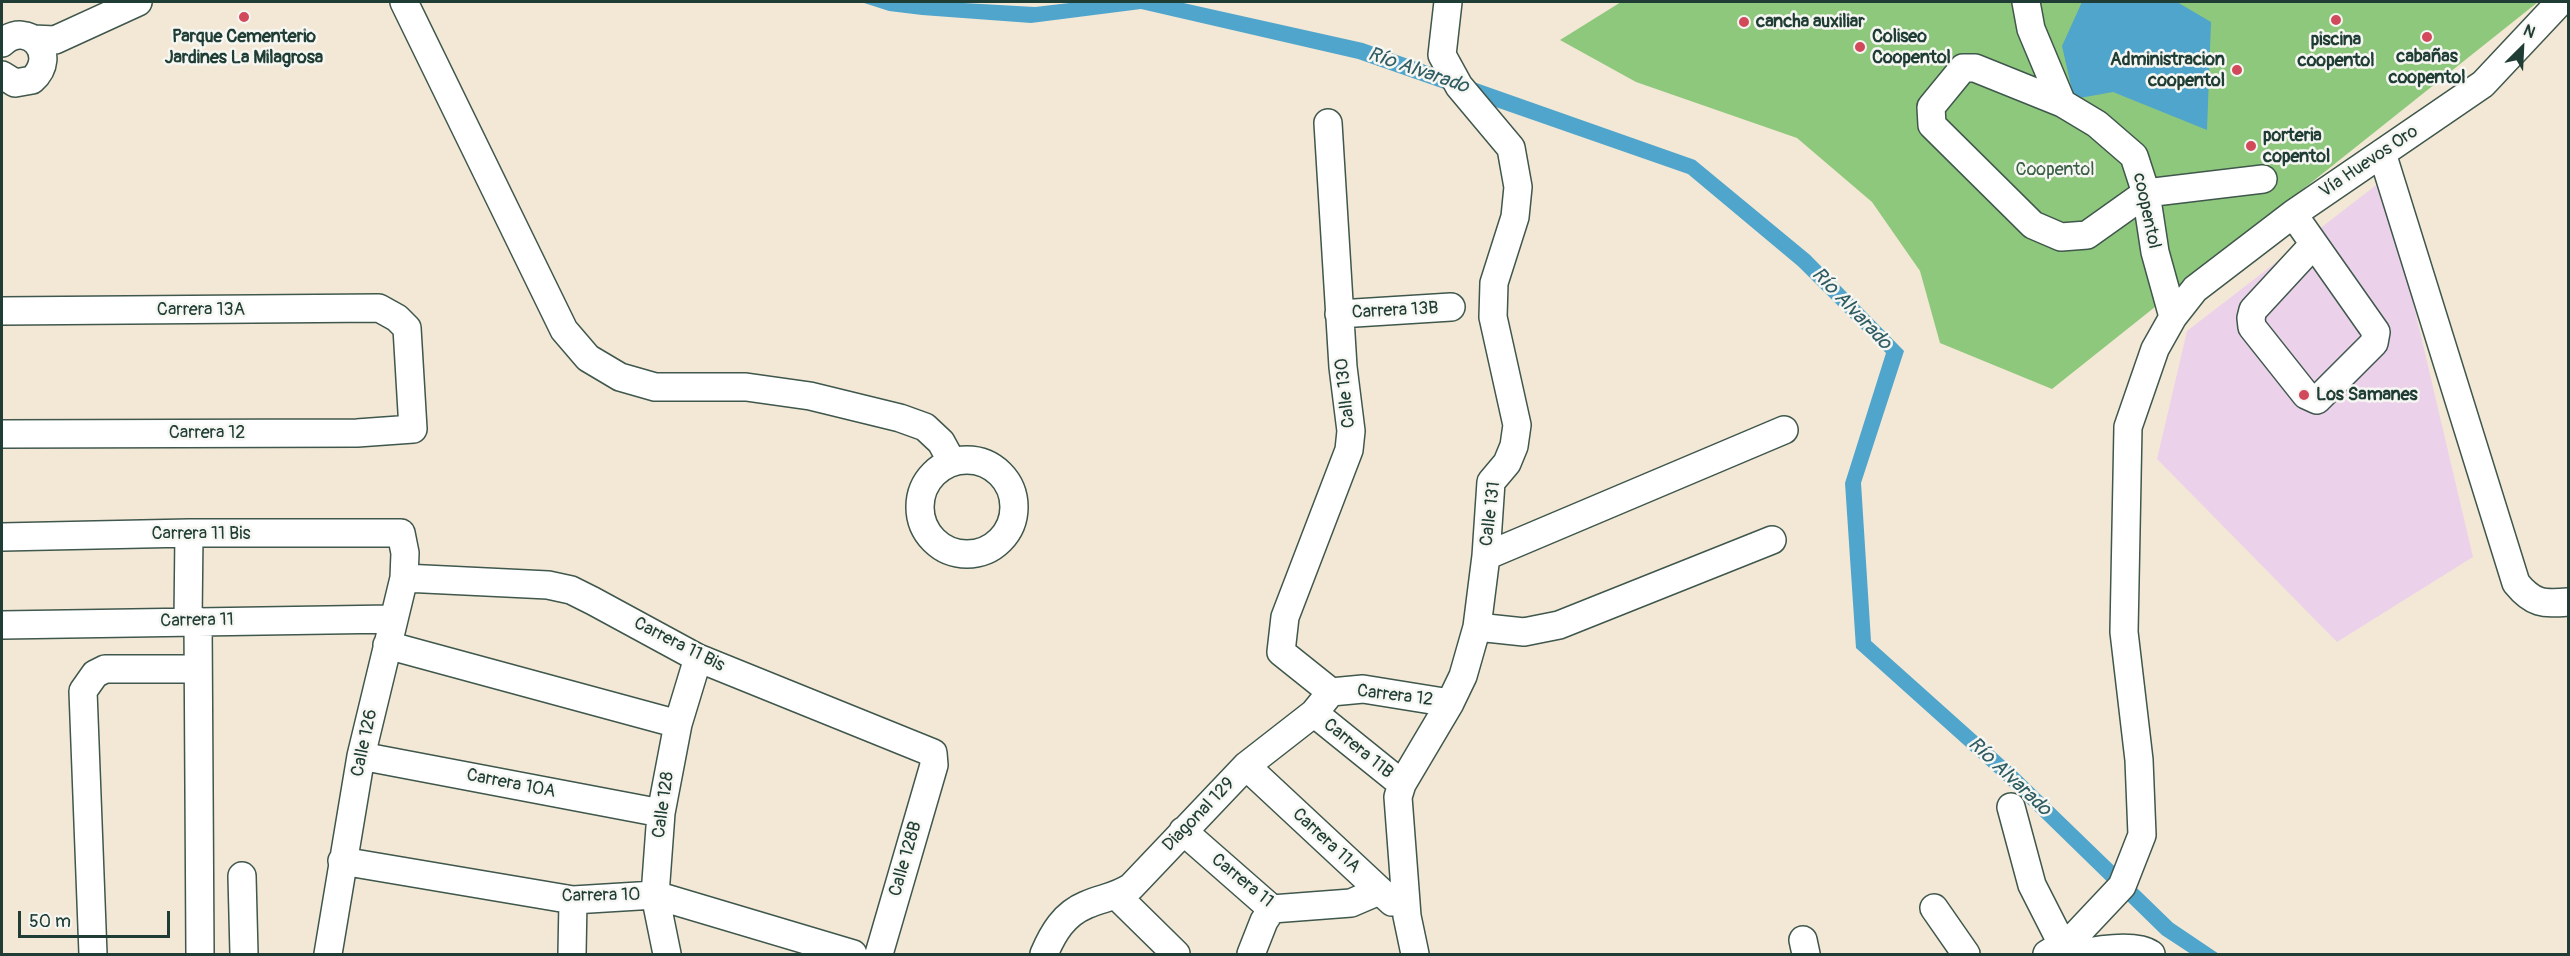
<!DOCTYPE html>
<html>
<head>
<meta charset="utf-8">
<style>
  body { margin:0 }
  #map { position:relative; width:2570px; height:956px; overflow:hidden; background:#f3e8d5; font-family:Pangolin,sans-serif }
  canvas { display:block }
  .frame { position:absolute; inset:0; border:3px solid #1f3d34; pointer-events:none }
  .north { position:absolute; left:2492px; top:18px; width:60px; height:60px; -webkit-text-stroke:4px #f6f6f2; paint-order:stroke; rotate:24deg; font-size:16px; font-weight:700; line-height:24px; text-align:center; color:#1f3d34 }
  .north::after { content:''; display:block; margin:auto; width:21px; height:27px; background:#1f3d34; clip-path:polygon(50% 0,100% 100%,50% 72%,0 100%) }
  .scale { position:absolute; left:18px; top:911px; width:152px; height:27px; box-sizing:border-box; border:3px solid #1f3d34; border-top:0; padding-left:8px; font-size:18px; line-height:21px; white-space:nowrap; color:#1f3d34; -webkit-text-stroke:4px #f6f6f2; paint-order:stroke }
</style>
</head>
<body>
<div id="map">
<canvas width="2570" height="956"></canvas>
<div class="frame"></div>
<div class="north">N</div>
<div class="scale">50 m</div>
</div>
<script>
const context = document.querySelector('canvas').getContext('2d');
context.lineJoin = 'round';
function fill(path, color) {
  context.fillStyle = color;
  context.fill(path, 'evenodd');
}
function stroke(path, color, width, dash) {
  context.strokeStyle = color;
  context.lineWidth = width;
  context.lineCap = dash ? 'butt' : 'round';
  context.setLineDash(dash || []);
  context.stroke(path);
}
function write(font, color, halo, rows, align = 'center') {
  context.font = font + ' Pangolin,sans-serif';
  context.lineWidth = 5;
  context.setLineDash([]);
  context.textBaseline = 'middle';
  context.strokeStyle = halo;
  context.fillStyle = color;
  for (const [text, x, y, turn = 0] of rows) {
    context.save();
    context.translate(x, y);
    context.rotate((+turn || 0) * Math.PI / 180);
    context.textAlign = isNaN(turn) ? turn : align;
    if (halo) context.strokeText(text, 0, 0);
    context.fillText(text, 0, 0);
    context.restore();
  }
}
fill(new Path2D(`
  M2384 179 2473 557 2337 642 2157 459 2187 331Z`), '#ecd1ea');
fill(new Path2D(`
  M1621 2H2538L2052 389 1940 343 1920 271 1872 202 1797 138 1636 82 1560 40Z`), '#8ec87c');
fill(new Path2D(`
  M861 2H946L1035 7 1078 2H1179L1363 43 1695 160 1810 255 1904 351 1861 483 1871 641 2014 769 2173 923 2219 954H2191L2162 935 2002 779 1856 648 1845 483 1886 353 1798 266 1688 174 1358 59 1141 9 1031 23 922 15 889 11Z
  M2082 2H2177L2211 22 2207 130 2113 92 2074 99 2062 46Z`), '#50a5cc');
const minor = new Path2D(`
  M404 2 564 330 588 358 620 377 655 387H746L810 396 900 418 925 427 941 442 952 462
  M2026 2 2031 29 2062 103
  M33 39 55 40 138 2
  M2 43C28 19 60 55 32 80L15 83 2 75
  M1328 123 1343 367 1351 431 1349 450 1285 617 1281 652 1331 692 1363 689 1450 703
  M2382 153 2516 583C2533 604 2543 604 2568 602
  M2293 214 2376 332 2374 343 2317 400 2306 395 2252 327 2251 318 2253 310 2314 244
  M2 311 379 308 397 318 407 328 413 429 357 433 2 434
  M1339 314 1451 307
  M2173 317 2155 252 2146 193 2134 156 2097 124 2062 103 1975 68H1963L1931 107 1932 125 2033 225 2061 237 2087 235 2146 193 2263 179
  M920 507a47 47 0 1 1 94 0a47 47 0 1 1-94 0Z
  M2 537 189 533H401L405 553 404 578 361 756 328 954
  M1486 556 1784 430
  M404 578 548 585 571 590 593 601 698 658 933 753 934 765 879 954
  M188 621 189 533
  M198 621 200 954
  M2 625 393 619
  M1477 627 1524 632 1559 625 1772 540
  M387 645 678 724
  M1314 713 1402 784
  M361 756 661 813
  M1246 766 1392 902
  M2011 807 2032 885 2062 944
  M1183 831 1272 909 1351 903 1379 891
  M342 861 573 900 655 895 853 954
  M242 876 244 954
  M1117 896 1176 954
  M1934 908 1966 954
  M1803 940 1806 954
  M93 954 83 691 95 674 105 669H198
  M572 954 573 900
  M667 954 655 895 661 813 678 724 698 658
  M1044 954C1053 933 1064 914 1086 905 1102 898 1116 897 1131 887L1246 766 1314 713 1331 692
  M1251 954 1264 921 1272 909
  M1415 954 1407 916 1398 797 1402 784 1450 703 1463 676 1477 627 1486 556 1491 482 1507 463 1514 446 1517 425 1493 317 1494 283 1515 217 1518 187 1511 148 1459 86 1442 55 1448 2
  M2047 954 2073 938 2122 886 2142 835 2139 760 2124 632 2128 427 2155 349 2173 317 2195 289 2293 214 2483 84 2560 2
  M2077 954C2096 950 2135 943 2151 954`);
stroke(minor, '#3f574c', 30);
stroke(minor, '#fff', 27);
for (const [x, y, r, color] of [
  [244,17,6,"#d1495b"],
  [2336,20,6,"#d1495b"],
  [1744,22,6,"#d1495b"],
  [2427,37,6,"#d1495b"],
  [1860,47,6,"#d1495b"],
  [2237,70,6,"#d1495b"],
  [2251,146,6,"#d1495b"],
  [2304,395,6,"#d1495b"]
]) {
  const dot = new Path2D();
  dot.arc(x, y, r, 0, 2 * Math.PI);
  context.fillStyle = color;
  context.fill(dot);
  stroke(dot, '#f6f6f2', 2);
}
write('bold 18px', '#1f3d34', '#f6f6f2', [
  ["cancha auxiliar",1756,22],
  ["Parque Cementerio",244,37,"center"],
  ["Jardines La Milagrosa",244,58,"center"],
  ["Coliseo",1872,37],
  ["Coopentol",1872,58],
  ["piscina",2336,40,"center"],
  ["coopentol",2336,61,"center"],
  ["cabañas",2427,57,"center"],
  ["coopentol",2427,78,"center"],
  ["Administracion",2225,60,"right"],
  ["coopentol",2225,81,"right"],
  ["porteria",2263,136],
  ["copentol",2263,157],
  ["Los Samanes",2316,395]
], 'left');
write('18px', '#1f3d34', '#f6f6f2', [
  ["Vía Huevos Oro",2369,162,-34],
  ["coopentol",2146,211,78],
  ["Carrera 13A",201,310],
  ["Carrera 13B",1395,311,-3],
  ["Calle 130",1346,393,-96],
  ["Carrera 12",207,433],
  ["Calle 131",1491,514,-83],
  ["Carrera 11 Bis",201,534],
  ["Carrera 11",197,621,-1],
  ["Carrera 11 Bis",679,645,27],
  ["Carrera 12",1395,696,7],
  ["Calle 126",365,743,-78],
  ["Carrera 11B",1358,749,39],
  ["Carrera 10A",511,784,11],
  ["Calle 128",664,805,-82],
  ["Diagonal 129",1199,815,-46],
  ["Carrera 11A",1326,841,43],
  ["Calle 128B",906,859,-74],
  ["Carrera 11",1242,881,39],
  ["Carrera 10",601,896,-1]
]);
write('18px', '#3b6046', '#f6f6f2', [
  ["Coopentol",2055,170]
]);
write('italic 20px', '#2e5c62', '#f6f6f2', [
  ["Río Alvarado",1418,71,19],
  ["Río Alvarado",1851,309,46],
  ["Río Alvarado",2009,777,43]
]);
</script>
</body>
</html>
